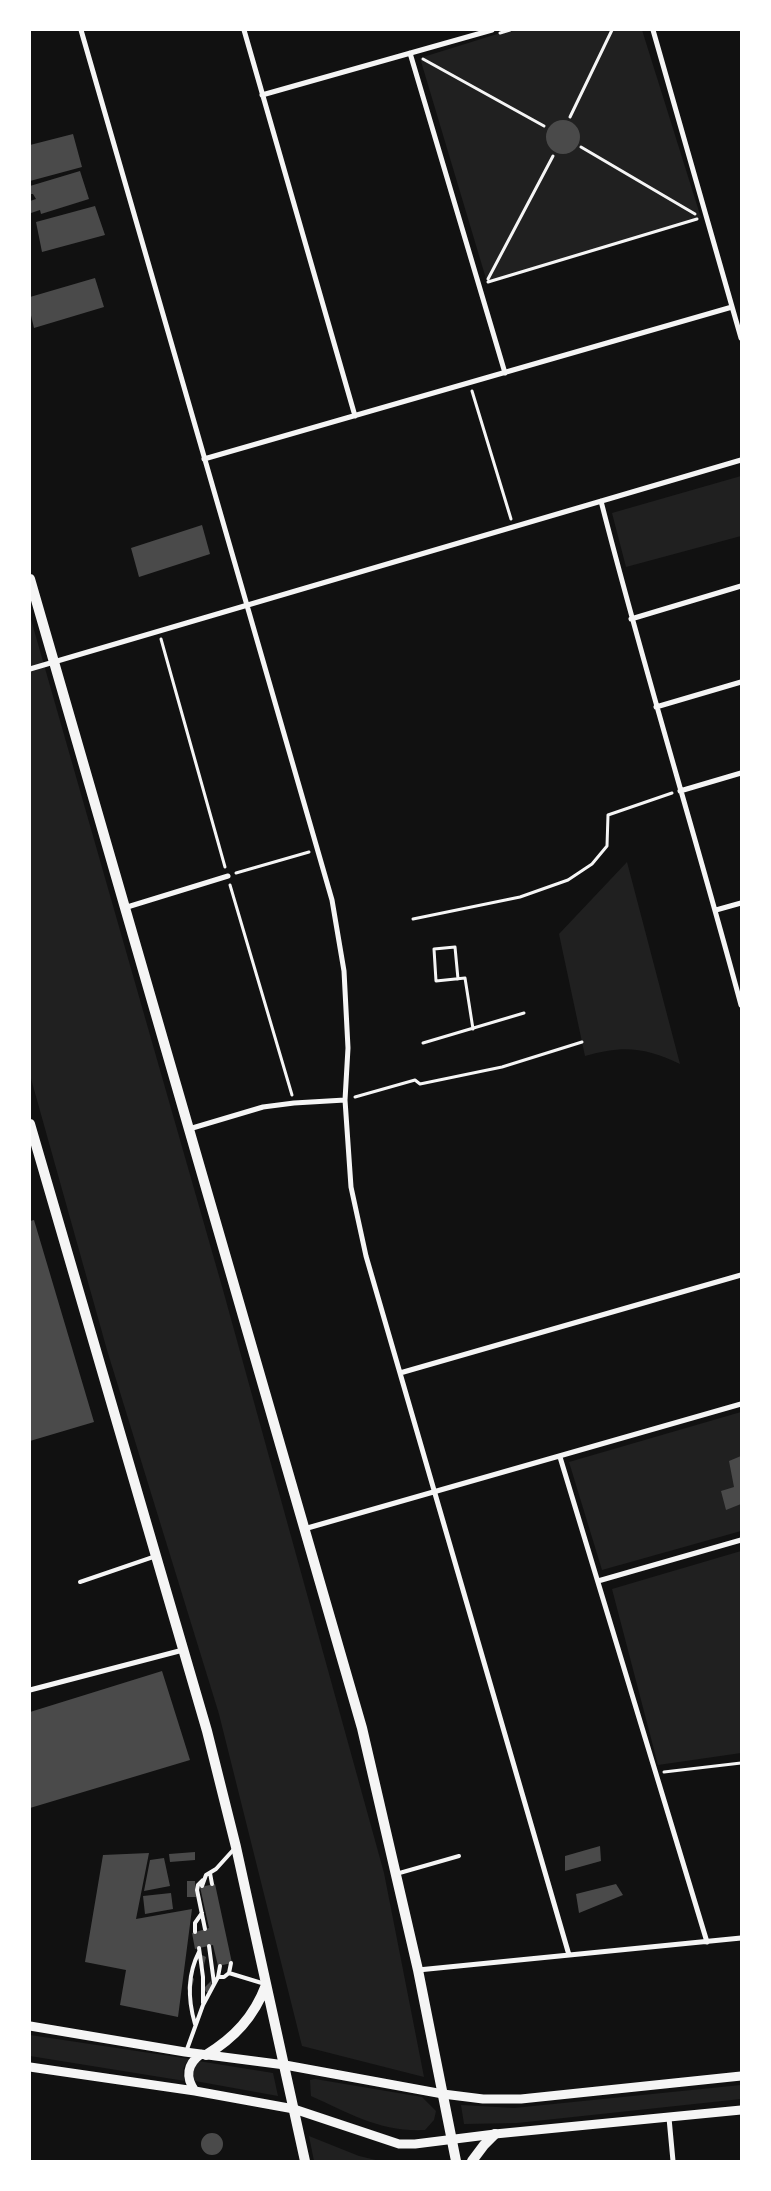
<!DOCTYPE html>
<html>
<head>
<meta charset="utf-8">
<style>
  body { margin:0 }
  #map { position:relative; width:771px; height:2191px; overflow:hidden; background:#111; font-family:Helvetica,sans-serif }
  canvas { display:block }
  .frame { position:absolute; inset:0; border:31px solid #fff; pointer-events:none }
</style>
</head>
<body>
<div id="map">
<canvas width="771" height="2191"></canvas>
<div class="frame"></div>
</div>
<script>
const context = document.querySelector('canvas').getContext('2d');
context.lineJoin = 'round';
function fill(path, color) {
  context.fillStyle = color;
  context.fill(path, 'evenodd');
}
function stroke(path, color, width, dash) {
  context.strokeStyle = color;
  context.lineWidth = width;
  context.lineCap = dash ? 'butt' : 'round';
  context.setLineDash(dash || []);
  context.stroke(path);
}
fill(new Path2D(`
  M510 30H642L701 218 487 282 420 58Z
  M741 476V536L626 567 612 513Z
  M30 616 223 1290 384 1873 424 2077 302 2046 219 1714 107 1350 30 1075Z
  M627 862 680 1064C645 1047 623 1045 585 1056L559 934Z
  M741 1412V1531L602 1570 569 1462Z
  M741 1551V1753L658 1765 612 1589Z
  M30 2035 190 2059C182 2066 182 2071 185 2081L30 2056Z
  M198 2061 273 2073 278 2096 195 2081C192 2073 192 2068 198 2061Z
  M315 2079 422 2097 436 2111 434 2120 425 2130C380 2132 351 2114 311 2096L310 2080Z
  M741 2085V2099L517 2123 464 2124 461 2105 514 2108Z
  M309 2136 359 2156 380 2161H314Z`), '#202020');
fill(new Path2D(`
  M546 137a17 17 0 1 1 34 0a17 17 0 1 1-34 0Z
  M73 134 82 167 30 181V145Z
  M80 171 89 199 41 214 40 210 31 213 30 201 36 199 33 194H30V186Z
  M95 206 105 235 42 252 36 222Z
  M95 278 104 307 34 328 30 311V297Z
  M202 525 210 554 139 577 131 548Z
  M34 1220 94 1422 30 1441V1221Z
  M741 1456V1504L726 1510 721 1491 734 1487 729 1461Z
  M162 1671 190 1760 30 1808V1712Z
  M600 1846 601 1861 565 1871V1856Z
  M195 1852V1860L170 1862 169 1854Z
  M149 1853 136 1919 192 1909 178 2017 120 2005 126 1970 85 1962 103 1855Z
  M164 1858 170 1886 144 1891 150 1860Z
  M187 1881H195L196 1897H187Z
  M215 1884 232 1963 218 1966 213 1945 195 1949 192 1933 209 1928 200 1887Z
  M616 1884 623 1895 579 1913 576 1894Z
  M171 1893 173 1909 145 1914 143 1896Z
  M202 1955 206 1957 203 1969H200Z
  M190 1975 194 1979 191 1992 188 1991 187 1988Z
  M211 1981 212 1985 208 1992H206L204 1988Z
  M201 2144a11 11 0 1 1 22 0a11 11 0 1 1-22 0Z`), '#4a4a4a');
stroke(new Path2D(`
  M500 33 510 30
  M423 59 544 126
  M570 117 612 30
  M581 147 695 214
  M488 279 553 156
  M488 282 697 219
  M472 391 511 519
  M161 639 225 867
  M236 873 309 852
  M230 885 292 1095
  M413 919 520 897 568 880 592 864 607 846 608 815 672 793
  M458 979 455 947 434 949 436 981 465 978 473 1029
  M423 1043 524 1013
  M355 1097 415 1080 420 1084 502 1067 582 1042
  M664 1772 741 1763`), '#f5f5f5', 3);
stroke(new Path2D(`
  M80 1582 156 1556
  M210 1873 212 1884
  M396 1874 459 1856
  M203 1880 198 1885 197 1890 205 1929
  M202 1886 206 1875 216 1869 235 1848
  M195 1932V1923L202 1913
  M209 1946 214 1983
  M199 1948 203 1977V2003
  M229 1973 265 1984
  M218 1977H224L229 1973 231 1963
  M195 2024C188 2000 187 1975 199 1952
  M186 2052 203 2005 218 1977 220 1966`), '#f5f5f5', 4);
stroke(new Path2D(`
  M81 30 332 900 344 971 348 1048 345 1100 351 1187 366 1256 569 1955
  M244 30 355 416
  M653 30 741 338
  M410 53 505 373
  M262 95 492 30
  M204 459 732 307
  M601 501C644 670 696 837 741 1005
  M631 619 741 586
  M30 669 741 460
  M656 707 741 682
  M680 791 741 773
  M124 908 228 876
  M716 910 741 903
  M189 1129 263 1107 294 1103 345 1100
  M400 1373 741 1275
  M560 1457 707 1942
  M304 1529 741 1404
  M598 1581 741 1540
  M30 1690 183 1650
  M418 1970 741 1938
  M669 2118 673 2161`), '#f5f5f5', 5);
stroke(new Path2D(`
  M30 2026 185 2052 285 2065 443 2094 483 2099H521L741 2076
  M30 2067 195 2091 294 2109 399 2144H415L495 2134 741 2110
  M195 2091C185 2077 187 2064 201 2054`), '#f5f5f5', 9);
stroke(new Path2D(`
  M30 579 362 1728 418 1970 456 2161
  M30 1124 207 1731 236 1847 305 2161
  M206 2055C234 2038 254 2017 266 1985
  M472 2161 484 2145 495 2134`), '#f5f5f5', 10);
</script>
</body>
</html>
